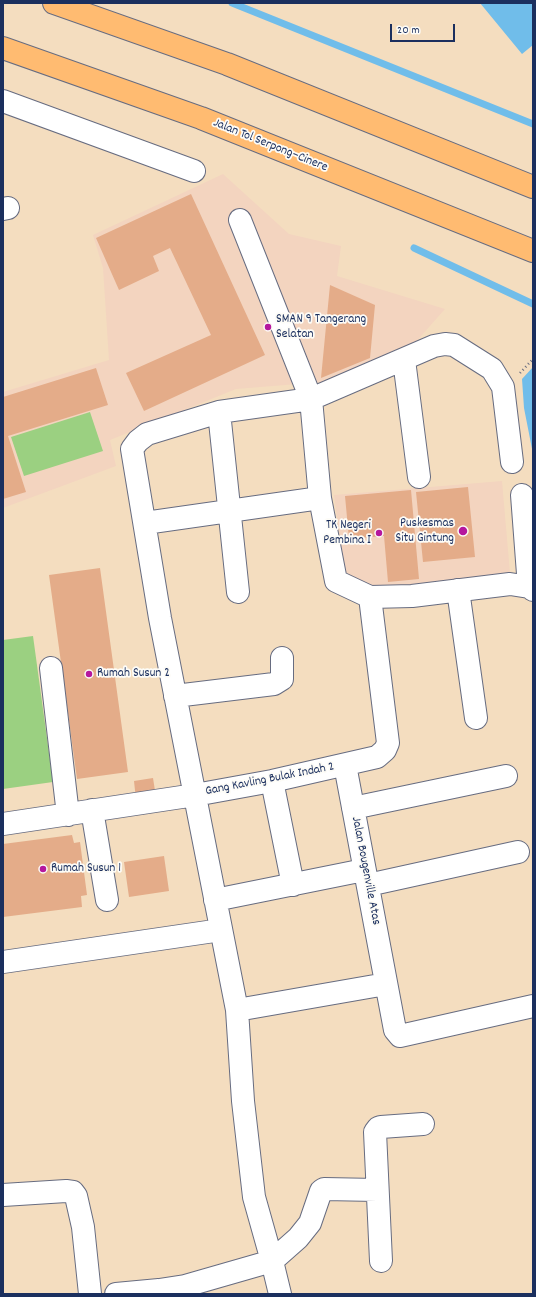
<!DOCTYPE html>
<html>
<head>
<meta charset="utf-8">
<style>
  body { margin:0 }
  #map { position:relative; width:536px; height:1297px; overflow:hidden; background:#f4ddbf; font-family:Dekko,sans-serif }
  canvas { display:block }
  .frame { position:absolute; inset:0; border:4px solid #1b2f5e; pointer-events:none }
  .scale { position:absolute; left:390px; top:24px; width:65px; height:18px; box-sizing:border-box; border:2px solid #1b2f5e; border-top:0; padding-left:5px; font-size:12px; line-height:14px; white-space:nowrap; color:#1b2f5e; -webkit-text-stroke:3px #fdfcf7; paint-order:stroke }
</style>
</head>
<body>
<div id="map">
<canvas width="536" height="1297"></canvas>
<div class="frame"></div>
<div class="scale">20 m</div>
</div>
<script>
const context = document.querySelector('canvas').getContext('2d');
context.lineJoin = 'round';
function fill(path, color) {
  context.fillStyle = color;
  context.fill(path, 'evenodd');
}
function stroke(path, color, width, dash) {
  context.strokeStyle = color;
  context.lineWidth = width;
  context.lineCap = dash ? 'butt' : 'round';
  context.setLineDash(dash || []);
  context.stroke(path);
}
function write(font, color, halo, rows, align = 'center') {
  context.font = font + ' Dekko,sans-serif';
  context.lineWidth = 3.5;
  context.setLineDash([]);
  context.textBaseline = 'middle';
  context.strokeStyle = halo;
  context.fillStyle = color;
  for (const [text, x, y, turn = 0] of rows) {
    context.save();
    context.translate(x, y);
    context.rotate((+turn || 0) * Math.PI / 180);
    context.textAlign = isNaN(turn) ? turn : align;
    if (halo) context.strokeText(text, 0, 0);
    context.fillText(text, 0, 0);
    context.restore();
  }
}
fill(new Path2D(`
  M223 174 289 234 341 246 337 276 445 309 414 344 322 382 236 389 110 440 116 466 3 508V392L109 360 103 268 93 235Z
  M502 481 510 573 378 592 355 583 344 570 334 495Z`), '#f3d4bf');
fill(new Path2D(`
  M90 412 103 451 24 476 11 437Z
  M33 636 53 782 3 789V640Z`), '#9bd081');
fill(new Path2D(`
  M480 3H533V45L522 54Z
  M533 367V454L524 408 522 379Z`), '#70bdea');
stroke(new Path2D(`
  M232 3 533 124
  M414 248 533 304`), '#70bdea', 7);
fill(new Path2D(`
  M191 194 265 355 144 411 126 373 211 335 170 248 153 256 159 271 119 290 96 238Z
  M330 285 375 305 370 358 321 378Z
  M96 368 108 405 8 436 26 492 3 499V397Z
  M468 487 475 557 423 562 416 492Z
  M411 490 419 579 388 582 384 536 349 539 345 496Z
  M100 568 128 772 77 779 49 575Z
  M153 778 156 797 136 800 134 781Z
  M72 835 74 843 80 842 87 895 81 896 82 907 3 917V844Z
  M164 856 169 891 129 897 124 862Z`), '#e4ac89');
const minor = new Path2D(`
  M3 101 194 171
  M3 209 8 208
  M240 220 311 399 320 498 336 581 370 597 412 596 510 584 529 587 533 590
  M404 360 419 477
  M219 412 238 592
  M522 495 529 587
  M145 523 320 498
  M458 590 476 718
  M51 668 68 815
  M175 696 274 684 282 679V658
  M345 765 395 1030 400 1036 533 1006
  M272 781 293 885
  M353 808 506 776
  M92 810 107 900
  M3 824 195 795 272 781 377 757 385 750 388 743 370 597
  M368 885 518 852
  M215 900 364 870
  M3 962 221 930
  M237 1010 386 984
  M3 1195 66 1191 73 1192 76 1196 83 1227 90 1294
  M381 1261 375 1132 378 1128 381 1127 423 1124
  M116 1294 159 1290 185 1286 272 1261 298 1238 310 1223 321 1191 324 1189 377 1190
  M280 1294 272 1261 254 1197 243 1101 237 1010 160 618 132 449 138 441 147 434 219 412 311 399 434 346 445 344 454 345 492 369 503 387 512 462`);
const highway = new Path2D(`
  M54 3 227 64 533 187
  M3 48 201 118 533 251`);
stroke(minor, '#676c80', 24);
stroke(highway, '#676c80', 24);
stroke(new Path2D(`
  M520 373 533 359`), '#676c80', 2.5, [1, 3]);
stroke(minor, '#fff', 22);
stroke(highway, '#ffbb71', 22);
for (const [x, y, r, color] of [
  [268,327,4,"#b5179e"],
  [463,531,5,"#b5179e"],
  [379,533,4,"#b5179e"],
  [89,674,4,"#b5179e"],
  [43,869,4,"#b5179e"]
]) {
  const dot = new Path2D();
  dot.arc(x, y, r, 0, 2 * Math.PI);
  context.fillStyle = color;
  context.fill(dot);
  stroke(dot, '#fdfcf7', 1.5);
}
write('13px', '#1b2f5e', '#fdfcf7', [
  ["Jalan Tol Serpong–Cinere",270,146,22],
  ["Gang Kavling Bulak Indah 2",270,780,-11],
  ["Jalan Bougenville Atas",365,871,79]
]);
write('13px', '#1b2f5e', '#fdfcf7', [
  ["SMAN 9 Tangerang",276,320],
  ["Selatan",276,335],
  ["Puskesmas",454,524,"right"],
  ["Situ Gintung",454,539,"right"],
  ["TK Negeri",371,526,"right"],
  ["Pembina I",371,541,"right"],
  ["Rumah Susun 2",97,674],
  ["Rumah Susun 1",51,869]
], 'left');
</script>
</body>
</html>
